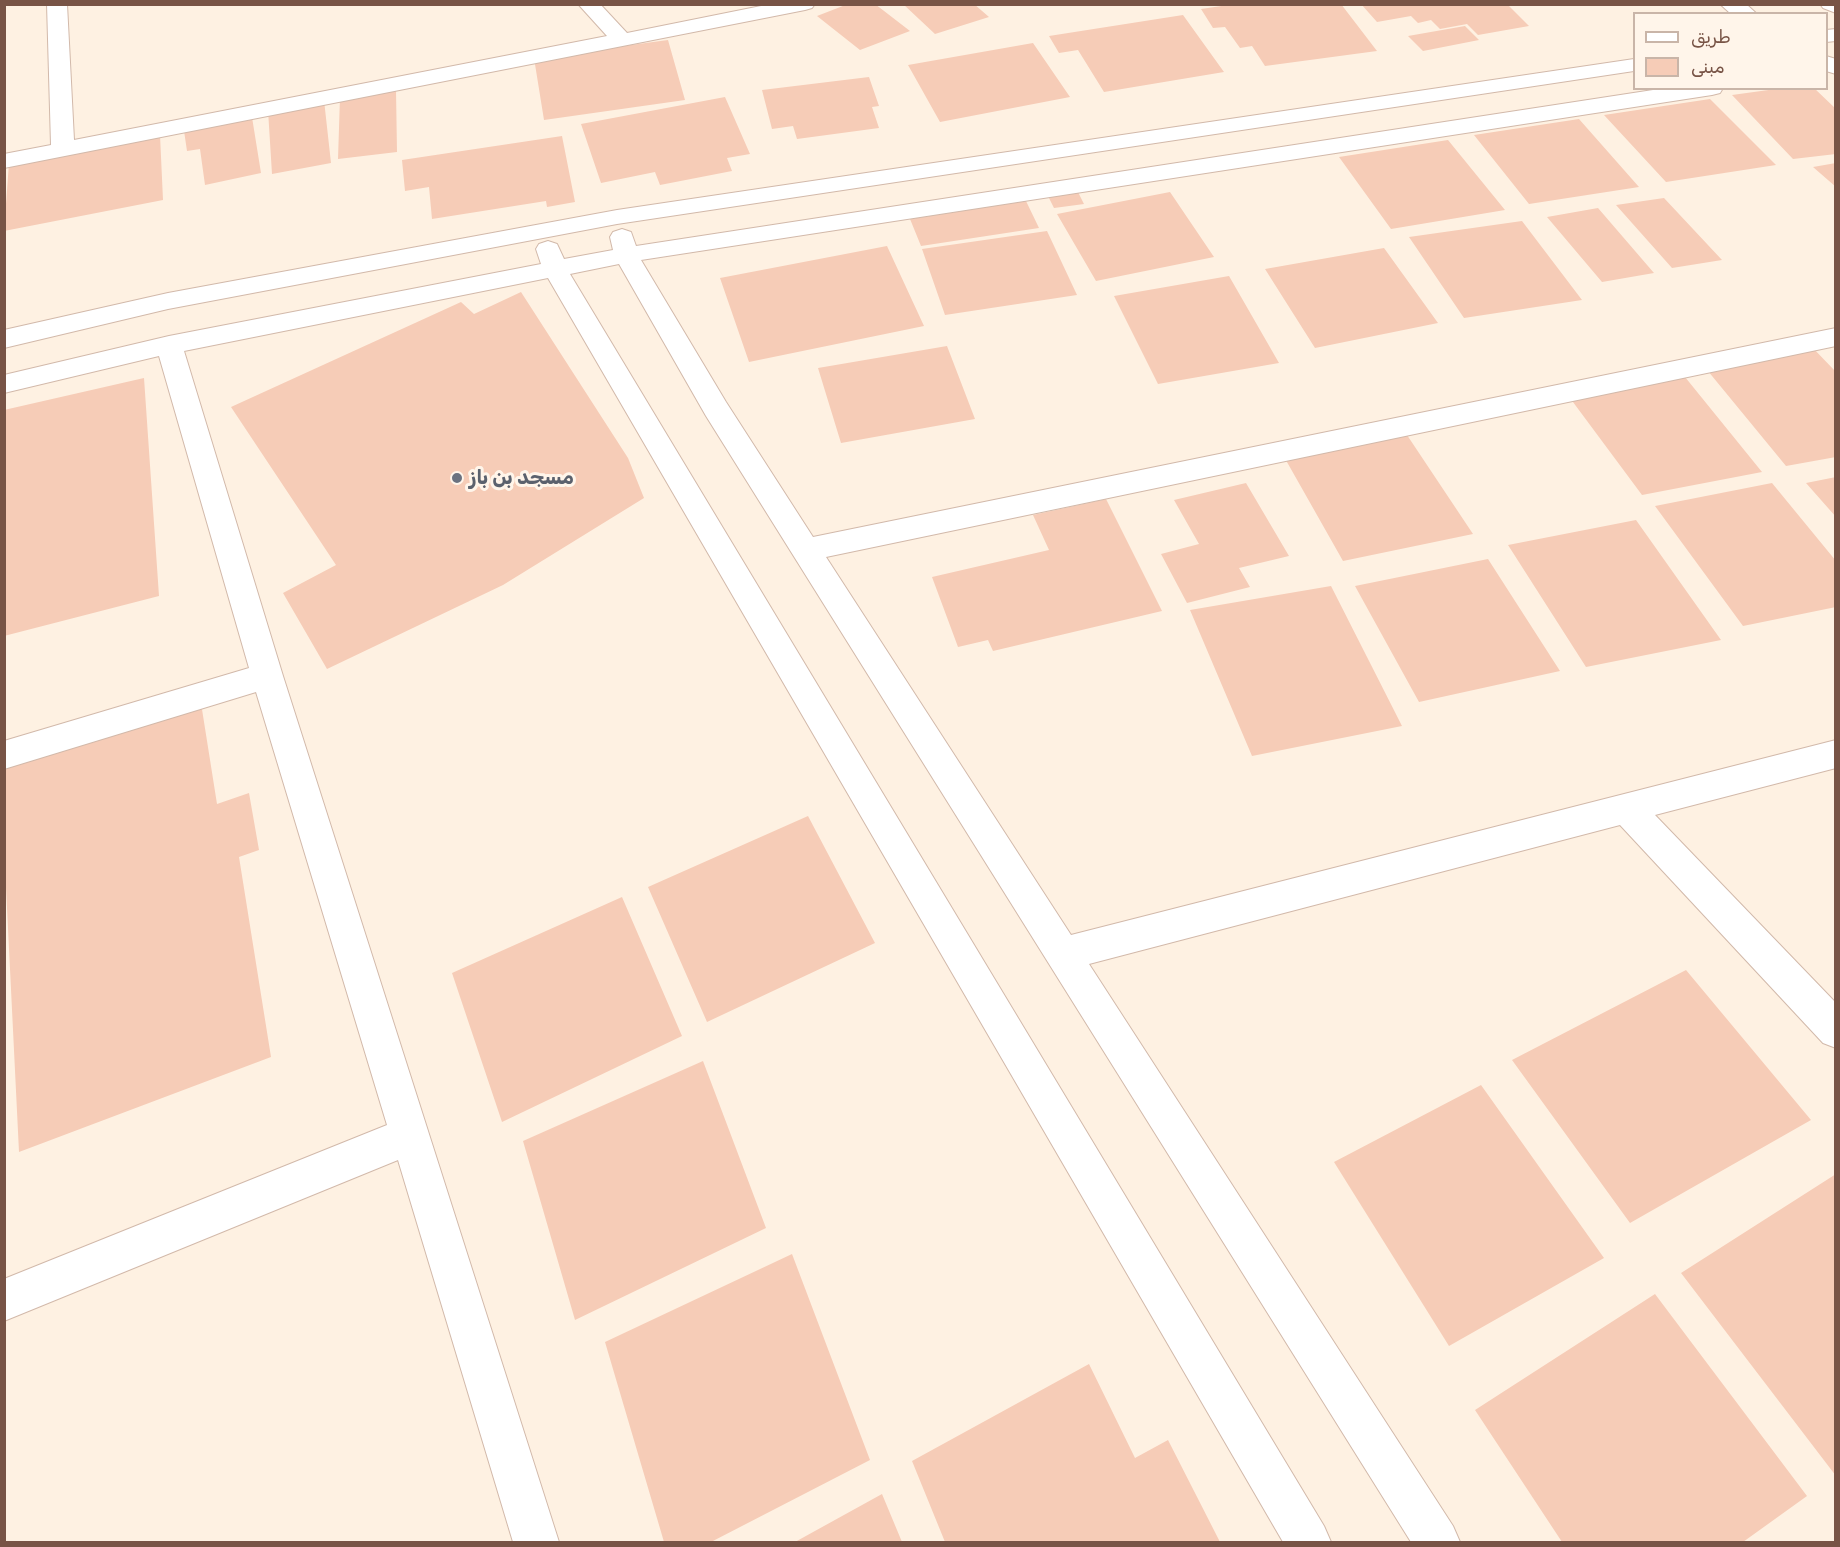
<!DOCTYPE html>
<html>
<head>
<meta charset="utf-8">
<style>
  body { margin:0 }
  #map { position:relative; width:1840px; height:1547px; overflow:hidden; background:#fef1e2; font-family:Rubik,Cairo,sans-serif }
  canvas { display:block }
  .frame { position:absolute; inset:0; border:6px solid #785446; pointer-events:none }
  .legend { position:absolute; left:1633px; top:12px; width:195px; height:78px; box-sizing:border-box; background:#fff5ea; border:2px solid #c9b5a8; margin:0; padding:8px 10px; list-style:none; font-size:18px; color:#785446 }
  .legend li { display:flex; align-items:center; gap:12px; height:30px }
  .legend b { width:30px; border:2px solid #c9b5a8 }
</style>
</head>
<body>
<div id="map">
<canvas width="1840" height="1547"></canvas>
<div class="frame"></div>
<ul class="legend">
<li><b style="height:8px;background:#fff"></b>طريق</li>
<li><b style="height:16px;background:#f6ccb7"></b>مبنى</li>
</ul>
</div>
<script>
const context = document.querySelector('canvas').getContext('2d');
context.lineJoin = 'round';
function fill(path, color) {
  context.fillStyle = color;
  context.fill(path, 'evenodd');
}
function stroke(path, color, width, dash) {
  context.strokeStyle = color;
  context.lineWidth = width;
  context.lineCap = dash ? 'butt' : 'round';
  context.setLineDash(dash || []);
  context.stroke(path);
}
function write(font, color, halo, rows, align = 'center') {
  context.font = font + ' Rubik,Cairo,sans-serif';
  context.lineWidth = 6;
  context.setLineDash([]);
  context.textBaseline = 'middle';
  context.strokeStyle = halo;
  context.fillStyle = color;
  for (const [text, x, y, turn = 0] of rows) {
    context.save();
    context.translate(x, y);
    context.rotate((+turn || 0) * Math.PI / 180);
    context.textAlign = isNaN(turn) ? turn : align;
    if (halo) context.strokeText(text, 0, 0);
    context.fillText(text, 0, 0);
    context.restore();
  }
}
fill(new Path2D(`
  M848 4H875L910 31 860 50 817 16Z
  M903 4H974L989 17 935 34Z
  M1235 4H1341L1377 51 1265 66 1252 46 1240 48 1225 27 1213 28 1201 9Z
  M1361 4H1507L1529 26 1478 35 1467 24 1440 29 1431 20 1418 23 1411 16 1377 22Z
  M1183 15 1224 72 1104 92 1078 50 1059 53 1049 36Z
  M1465 26 1479 40 1423 51 1408 36Z
  M668 40 685 100 544 120 534 58Z
  M1033 43 1070 97 940 122 908 65Z
  M869 77 879 106 872 107 879 128 797 139 793 126 772 129 762 90Z
  M1783 88H1814L1836 109V154L1793 159 1732 95Z
  M396 90 397 152 338 159 340 97Z
  M725 97 750 154 727 158 732 171 660 185 655 172 601 183 581 124Z
  M1710 99 1776 165 1666 182 1604 115Z
  M324 100 331 163 272 174 268 110Z
  M251 111 261 173 205 185 200 149 187 151 183 124Z
  M1579 119 1639 187 1529 204 1474 135Z
  M160 135 163 200 4 231 9 163Z
  M562 136 575 202 547 207 546 201 432 219 429 187 405 191 402 160Z
  M1448 140 1505 210 1391 229 1339 157Z
  M1836 163V187L1813 167Z
  M1077 190 1084 204 1054 208 1047 194Z
  M1170 192 1214 257 1096 281 1057 214Z
  M1664 198 1722 260 1672 268 1616 205Z
  M1026 201 1039 228 921 246 910 219Z
  M1598 208 1654 273 1602 282 1547 217Z
  M1522 221 1582 300 1464 318 1409 237Z
  M1047 231 1077 295 945 315 922 249Z
  M887 246 924 326 749 362 720 278Z
  M1384 248 1438 323 1315 348 1265 269Z
  M1229 276 1279 363 1158 384 1114 296Z
  M521 292 628 458 644 498 503 585 327 669 283 593 336 565 231 407 461 302 474 314Z
  M947 346 975 419 841 443 818 368Z
  M1811 346 1836 372V457L1786 466 1703 365Z
  M1685 377 1762 472 1642 495 1570 398Z
  M144 378 159 596 4 636V410Z
  M1405 432 1473 534 1343 561 1283 455Z
  M1836 477V517L1806 483Z
  M1246 483 1289 556 1239 568 1250 587 1187 603 1161 554 1199 544 1174 500Z
  M1772 483 1836 561V607L1743 626 1655 506Z
  M1106 499 1162 611 993 651 988 640 958 647 932 577 1049 550 1033 515Z
  M1636 520 1721 640 1586 667 1508 545Z
  M1488 559 1560 671 1419 702 1355 586Z
  M1331 586 1402 726 1252 756 1190 610Z
  M201 703 217 804 249 793 259 850 239 857 271 1057 19 1152 4 847V765Z
  M808 816 875 943 707 1022 648 887Z
  M622 897 682 1036 502 1122 452 973Z
  M1686 970 1811 1120 1630 1223 1512 1060Z
  M703 1061 766 1228 575 1320 523 1141Z
  M1481 1085 1604 1258 1449 1346 1334 1162Z
  M1836 1174V1476L1681 1273Z
  M792 1254 870 1460 711 1542H664L605 1342Z
  M1655 1294 1807 1496 1743 1542H1562L1475 1410Z
  M1089 1364 1135 1458 1168 1440 1220 1542H945L912 1461Z
  M882 1494 902 1542H795Z`), '#f6ccb7');
const street = new Path2D(`
  M47 4H67L74 140 607 36 578 4H600L627 33 771 4H815L812 8 805 10 4 168V154L51 145Z
  M1720 4H1746L1757 14H1731Z
  M1820 4H1836V13L1823 8Z
  M1836 29V41L1826 42V30Z
  M1826 56 1836 59V74L1826 71Z
  M1634 59V71L617 224 168 309 4 348V330L168 293 617 210Z
  M1666 88H1723L1720 93 1712 95 641 260 726 402 813 537 1836 328V346L826 557 1071 935 1836 740V768L1655 815 1836 1003V1048L1823 1043 1620 825 1089 964 1453 1526 1460 1542H1411L706 416 619 264 570 274 1324 1526 1331 1542H1283L548 278 184 351 283 676 559 1542H513L398 1160 4 1321V1279L387 1125 256 692 4 769V741L249 668 159 356 4 393V375L169 336 541 264 536 249 539 244 548 241 557 244 564 259 613 250 610 237 613 232 622 229 631 232 636 246Z`);
stroke(street, '#d2b9aa', 2);
fill(street, '#fff');
for (const [x, y, r, color] of [
  [457,478,6,"#6b7280"]
]) {
  const dot = new Path2D();
  dot.arc(x, y, r, 0, 2 * Math.PI);
  context.fillStyle = color;
  context.fill(dot);
  stroke(dot, '#fff5ea', 2);
}
write('bold 20px', '#5b616d', '#fff5ea', [
  ["مسجد بن باز",469,478]
], 'left');
</script>
</body>
</html>
